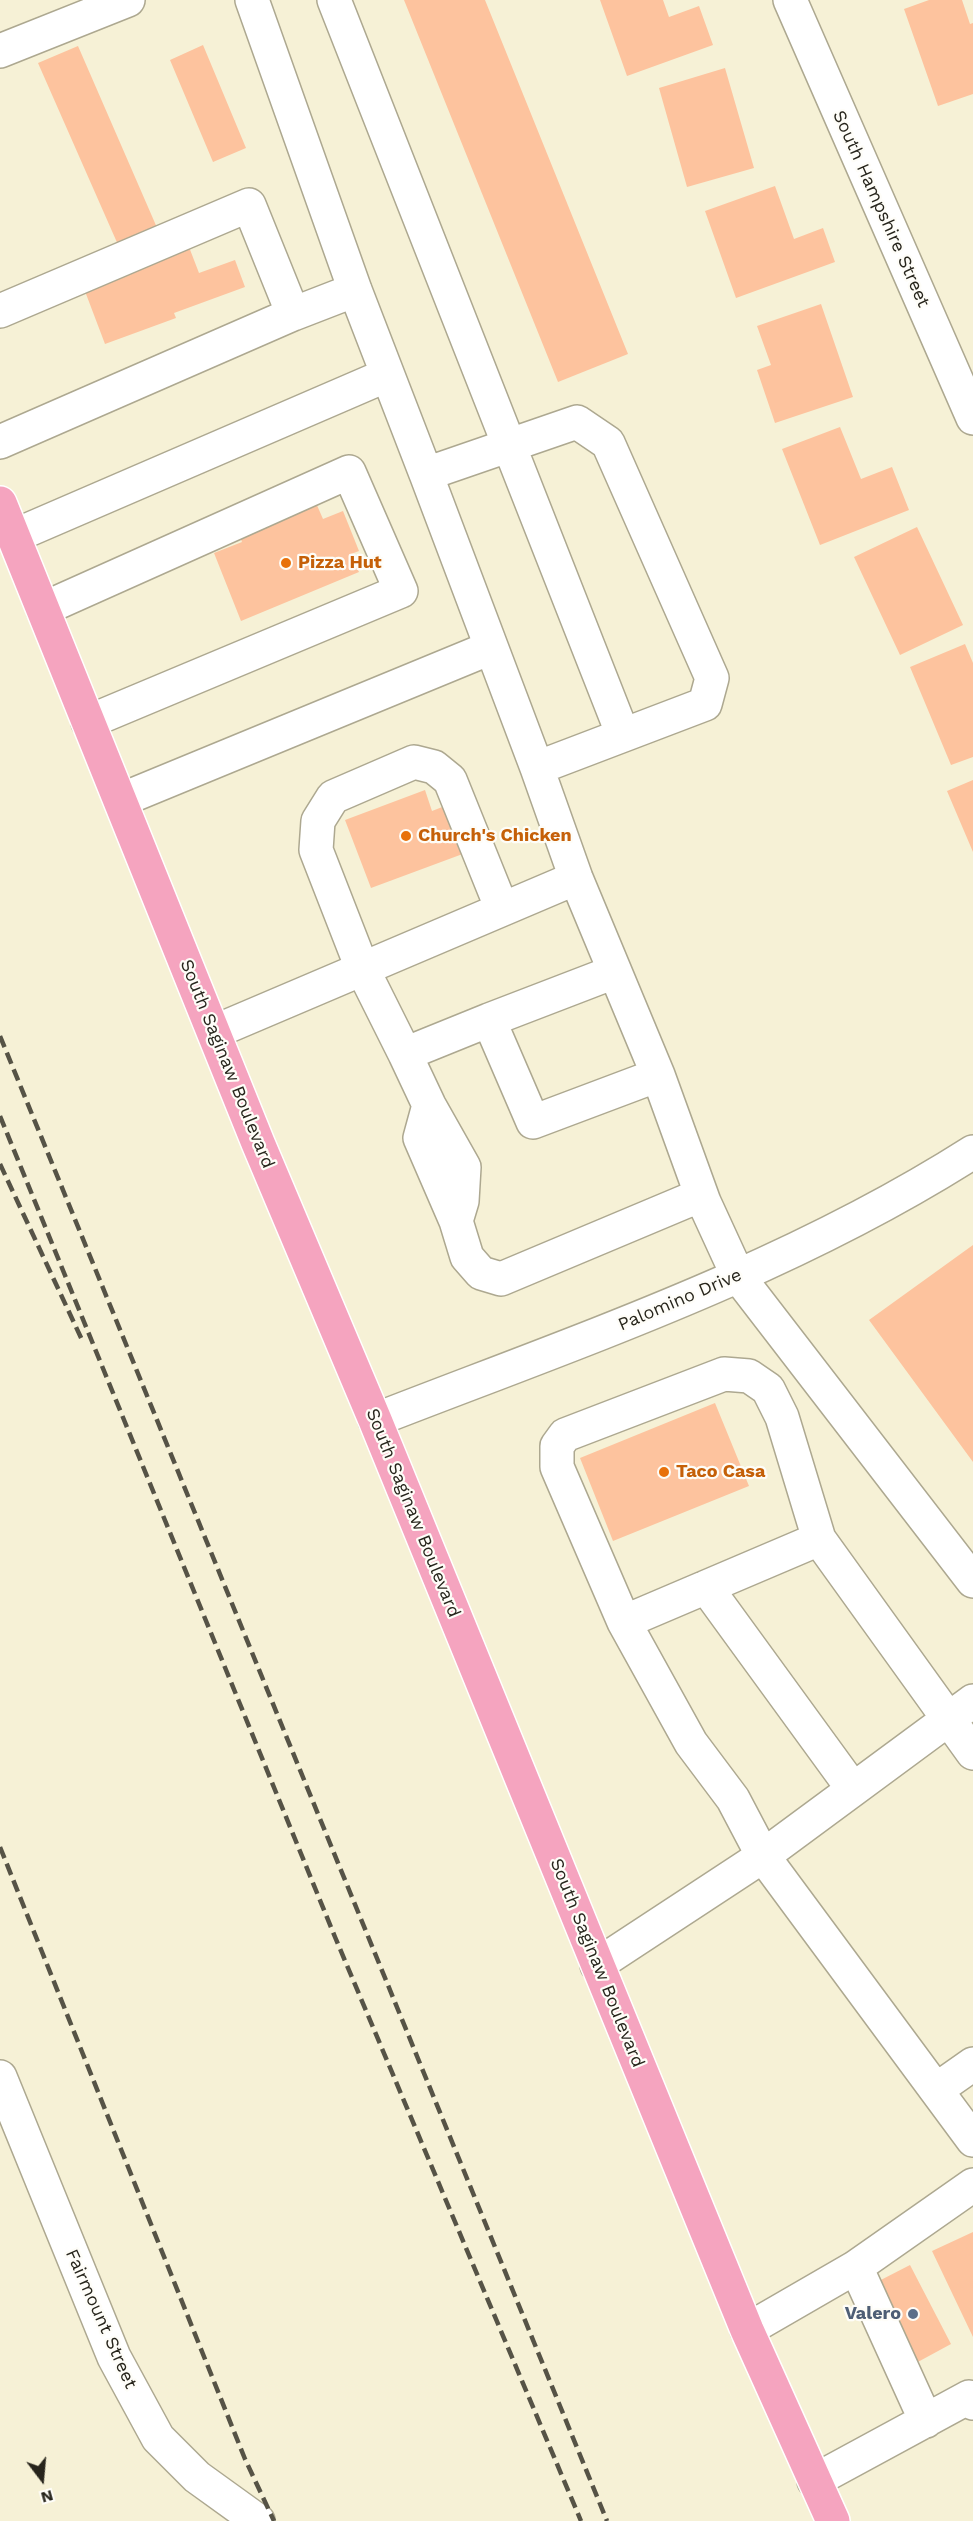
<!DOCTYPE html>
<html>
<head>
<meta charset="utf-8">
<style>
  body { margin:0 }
  #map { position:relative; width:973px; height:2521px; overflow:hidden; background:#f6f1d6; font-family:"Work Sans",sans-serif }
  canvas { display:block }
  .north { position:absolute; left:12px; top:2449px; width:60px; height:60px; -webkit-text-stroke:4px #fefdf8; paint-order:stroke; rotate:164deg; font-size:16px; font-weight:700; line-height:24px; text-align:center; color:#27251c }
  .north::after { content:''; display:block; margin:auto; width:21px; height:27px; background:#27251c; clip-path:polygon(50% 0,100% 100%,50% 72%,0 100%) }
</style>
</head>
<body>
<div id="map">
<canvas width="973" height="2521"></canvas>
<div class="north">N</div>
</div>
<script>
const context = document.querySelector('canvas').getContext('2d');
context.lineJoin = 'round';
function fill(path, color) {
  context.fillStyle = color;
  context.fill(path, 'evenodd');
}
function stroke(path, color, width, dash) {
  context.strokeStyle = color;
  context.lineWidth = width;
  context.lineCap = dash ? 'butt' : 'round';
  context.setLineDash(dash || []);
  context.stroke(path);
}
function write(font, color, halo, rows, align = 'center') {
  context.font = font + ' "Work Sans",sans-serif';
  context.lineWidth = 4.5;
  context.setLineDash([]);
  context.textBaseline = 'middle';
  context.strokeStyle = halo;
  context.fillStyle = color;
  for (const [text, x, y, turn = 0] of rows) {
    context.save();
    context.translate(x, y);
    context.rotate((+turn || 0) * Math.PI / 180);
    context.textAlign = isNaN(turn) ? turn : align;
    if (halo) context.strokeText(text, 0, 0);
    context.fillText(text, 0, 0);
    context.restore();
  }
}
fill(new Path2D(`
  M404 0H485L628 354 558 382Z
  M600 0H663L669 17 699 6 713 45 627 76Z
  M929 0H962L970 24 973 23V94L938 106 904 9Z
  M203 45 246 148 213 162 170 60Z
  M78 46 158 230 119 247 38 63Z
  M725 68 754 168 687 187 659 88Z
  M775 186 794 239 823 228 835 262 736 298 705 211Z
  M189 247 199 273 235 260 245 287 174 313 176 318 105 344 83 286Z
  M821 304 853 397 775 423 757 370 771 365 757 326Z
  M840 427 861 479 892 467 909 510 820 545 782 449Z
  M316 503 323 519 343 511 359 551 351 554 359 572 241 621 214 553 242 542 239 534Z
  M917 527 963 625 900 655 854 557Z
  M965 644 973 663V757L951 765 910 667Z
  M973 780V852L947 791Z
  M425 790 432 811 450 804 468 852 371 888 345 820Z
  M973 1245V1462L869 1320Z
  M715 1403 749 1486 613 1541 580 1458Z
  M973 2232V2337L932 2251Z
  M910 2265 951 2344 916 2363 875 2283Z`), '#fdc39e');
const minor = new Path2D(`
  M252 0 355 290 426 474
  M334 0 623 735
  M790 0 973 418
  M0 51 128 0
  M0 311 249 205 293 314
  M0 442 293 314 355 290
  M14 536 387 375
  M43 609 349 472 401 591 88 722
  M537 768 705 704 712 678 608 443 577 422 426 474 537 768 576 878 658 1075 704 1202 738 1276 973 1581
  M121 800 490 648
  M614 972 489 1020 533 1122 658 1075
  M489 1020 405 1054 362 968 316 850 318 821 333 797 414 762 434 767 450 780 502 909
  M214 1032 576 878
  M405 1054 429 1105 464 1167 462 1201 456 1221 467 1257 481 1273 501 1279 701 1195
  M429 1105 420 1138 456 1221
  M375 1420C578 1341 788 1270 973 1152
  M706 1587 853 1789
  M624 1622 819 1539
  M973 1753 819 1539 782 1417 768 1389 749 1376 724 1374 565 1435 557 1446V1467L624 1622 691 1743 733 1799 763 1856 936 2090 973 2064
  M597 1965 763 1856 973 1701
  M0 2077 114 2357 158 2438 197 2477 258 2521
  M936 2090 973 2140
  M856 2267 926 2421
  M747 2330 856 2267 973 2185
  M814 2481 969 2397 973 2403`);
const major = new Path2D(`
  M0 503 258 1143 375 1420 747 2330 833 2521`);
stroke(minor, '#ada890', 36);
stroke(major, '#fff', 36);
stroke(minor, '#fff', 33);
stroke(major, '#f5a4bf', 33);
stroke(new Path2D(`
  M0 1036 607 2521
  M0 1116 335 1937 581 2521
  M0 1164 83 1342
  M0 1847 245 2459 274 2521`), '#565346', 4.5, [12, 6]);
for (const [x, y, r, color] of [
  [286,563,6,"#e8710a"],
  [406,836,6,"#e8710a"],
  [664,1472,6,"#e8710a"],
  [913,2314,6,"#5c6f8a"]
]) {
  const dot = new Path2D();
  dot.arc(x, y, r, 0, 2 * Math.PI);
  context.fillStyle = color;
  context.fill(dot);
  stroke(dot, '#fefdf8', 2);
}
write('18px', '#27251c', '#fefdf8', [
  ["South Hampshire Street",881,209,66],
  ["South Saginaw Boulevard",227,1064,68],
  ["Palomino Drive",680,1300,-23],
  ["South Saginaw Boulevard",413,1513,68],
  ["South Saginaw Boulevard",597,1963,68],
  ["Fairmount Street",101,2319,66]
]);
write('bold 18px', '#c56008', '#fefdf8', [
  ["Pizza Hut",298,563],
  ["Church's Chicken",418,836],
  ["Taco Casa",676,1472]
], 'left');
write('bold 18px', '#4e5e75', '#fefdf8', [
  ["Valero",901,2314]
], 'right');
</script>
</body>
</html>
